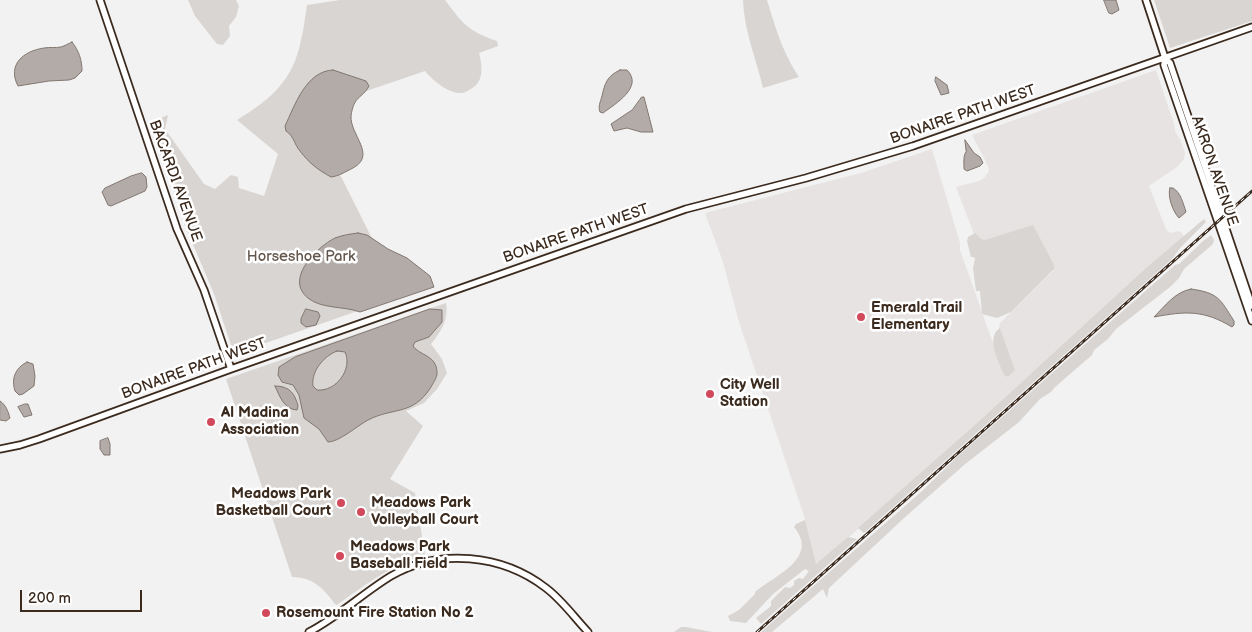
<!DOCTYPE html>
<html>
<head>
<meta charset="utf-8">
<style>
  body { margin:0 }
  #map { position:relative; width:1252px; height:632px; overflow:hidden; background:#f3f2f2; font-family:"Balsamiq Sans",sans-serif }
  canvas { display:block }
  .scale { position:absolute; left:20px; top:590px; width:122px; height:22px; box-sizing:border-box; border:2px solid #3b2a1e; border-top:0; padding-left:6px; font-size:15px; line-height:18px; white-space:nowrap; color:#3b2a1e; -webkit-text-stroke:4px #fff; paint-order:stroke }
</style>
</head>
<body>
<div id="map">
<canvas width="1252" height="632"></canvas>
<div class="scale">200 m</div>
</div>
<script>
const context = document.querySelector('canvas').getContext('2d');
context.lineJoin = 'round';
function fill(path, color) {
  context.fillStyle = color;
  context.fill(path, 'evenodd');
}
function stroke(path, color, width, dash) {
  context.strokeStyle = color;
  context.lineWidth = width;
  context.lineCap = dash ? 'butt' : 'round';
  context.setLineDash(dash || []);
  context.stroke(path);
}
function write(font, color, halo, rows, align = 'center') {
  context.font = font + ' "Balsamiq Sans",sans-serif';
  context.lineWidth = 5;
  context.setLineDash([]);
  context.textBaseline = 'middle';
  context.strokeStyle = halo;
  context.fillStyle = color;
  for (const [text, x, y, turn = 0] of rows) {
    context.save();
    context.translate(x, y);
    context.rotate((+turn || 0) * Math.PI / 180);
    context.textAlign = isNaN(turn) ? turn : align;
    if (halo) context.strokeText(text, 0, 0);
    context.fillText(text, 0, 0);
    context.restore();
  }
}
fill(new Path2D(`
  M1156 70 1174 124 1175 131 1181 141 1185 153 1184 159 1177 167 1149 186 1166 229 1170 233 1178 231 1182 233 1184 237 1148 266 977 423 831 553 816 564 804 516 739 322 723 262 705 213 861 173 932 149 960 243V250L1004 374 1008 377 1015 370 999 326 1000 323 1054 270 977 242 956 187 979 181 984 178 988 173 989 169 985 160 972 135Z`), '#e6e3e2');
fill(new Path2D(`
  M188 0H236L239 6 236 17 229 26 230 36 223 45 217 44 195 16Z
  M340 0H445C463 24 468 31 497 41L498 46 479 53C483 68 484 83 469 90 466 92 464 93 461 93 449 94 432 80 425 71L308 111 401 296 234 354 214 294 183 221 184 217 174 192 168 161 153 121 168 115 165 129 204 184 215 189 231 175 238 177 239 188 264 196 278 154 237 120C271 99 293 81 301 40 304 28 305 17 307 5Z
  M743 0H767C776 29 782 51 799 77L763 88C756 59 744 30 743 0Z
  M1154 0H1252V21L1170 48Z
  M1204 219 1206 222 1181 247 1172 259 864 533 858 528 977 423 1147 267Z
  M1033 225 1054 265V269L1011 312 997 318 982 314 980 291H976L973 268 975 259 974 257H971L967 241 968 237 975 233 981 239 985 240Z
  M1211 235 1214 240 1213 244 1184 269 1179 278 1170 287 1116 329 1108 339 1094 350 1092 355 1054 388 1051 392 1040 399 1019 422 964 465 903 519 829 588 827 598 823 589 772 632H761L921 492 958 456 1175 265 1179 264 1203 241Z
  M446 303C449 319 441 332 431 344L442 359 447 373 437 389 424 403 406 411 423 426 390 479 415 493 425 555C391 565 365 585 337 605L335 604C324 589 313 577 292 577L226 379Z
  M1000 328 1015 370 1008 377 1004 375C999 362 985 338 1000 328Z
  M805 520 816 564 848 537 857 539 761 624 756 618 771 606V601L785 587 790 588 794 585V581L799 578 803 579 809 571 805 569 773 594 746 623 730 621 728 616 739 610 755 594V592C774 576 820 558 794 527L796 524Z
  M681 627H686L712 632H674Z`), '#d8d5d2');
const water = new Path2D(`
  M1104 0H1116L1119 10 1112 14 1109 13Z
  M72 42C79 51 82 60 82 71L75 78 69 80 49 81 18 86C7 65 23 51 44 48 50 47 55 48 61 47 64 46 68 44 72 42Z
  M333 70 366 81 369 86C362 99 354 95 351 116 350 135 377 155 353 168 345 172 339 176 331 177 318 170 309 163 300 151 294 144 294 136 286 131L285 126C295 105 306 71 333 70Z
  M620 70H627C644 87 615 104 603 113L600 112C598 106 600 103 602 96 605 83 607 76 620 70Z
  M936 77 947 85 949 93 941 95 935 81Z
  M642 97H644L645 101 653 132H641L627 128 614 131 611 124 632 110Z
  M965 140 974 153 980 157 983 163 980 166 967 171 964 169C964 164 963 155 966 152Z
  M142 173 146 177 147 187 145 191 111 206 108 205 102 192 105 188 131 176Z
  M1170 188H1173C1181 193 1183 203 1186 212L1179 218C1173 212 1167 196 1170 188Z
  M358 233 367 235 388 249 407 258 430 276 434 287 360 312C344 306 321 309 308 298 284 279 317 247 335 238 343 235 350 234 358 233Z
  M1191 289C1219 293 1220 299 1234 321V325L1232 327C1204 310 1186 311 1154 317 1165 306 1175 292 1191 289Z
  M306 309 318 312 320 316 316 325 306 327 301 323V319Z
  M430 309 442 310V322L429 337 415 342 413 346C420 356 437 355 437 373 437 378 433 383 431 387 413 416 393 407 368 420 357 426 339 442 328 442L319 429 304 418 299 395 293 385 282 382 278 375 279 367 295 357ZM337 351 345 352C353 369 336 392 317 390L313 386C311 371 324 356 337 351Z
  M27 362 33 364 35 376 34 386 23 394 19 395 15 391C11 379 15 368 27 362Z
  M275 386C290 386 295 394 298 406L297 410C284 409 280 397 275 386Z
  M0 401C6 405 8 411 10 418L6 421 0 420Z
  M25 404H28L32 415 24 417 18 407Z
  M108 438 110 444V455H104L100 449V441Z`);
fill(water, '#b2aba7');
stroke(water, '#827770', 1);
const minor = new Path2D(`
  M100 0 177 229 204 290 231 369
  M1146 0 1165 58 1170 63 1252 306
  M1165 58 1164 65 1252 321
  M0 449 20 445 39 439 231 369 686 209 806 178 913 146 1252 27
  M309 632C338 617 363 593 391 576 439 548 502 554 546 588 562 600 574 617 588 632`);
stroke(minor, '#3b2a1e', 9);
stroke(minor, '#fff', 5.5);
const rail = new Path2D(`
  M757 632 1252 191`);
stroke(rail, '#3b2a1e', 3);
stroke(rail, '#fff', 1, [4]);
for (const [x, y, r, color] of [
  [861,317,5,"#d1495b"],
  [710,394,5,"#d1495b"],
  [211,422,5,"#d1495b"],
  [341,503,5,"#d1495b"],
  [361,512,5,"#d1495b"],
  [340,556,5,"#d1495b"],
  [266,613,5,"#d1495b"]
]) {
  const dot = new Path2D();
  dot.arc(x, y, r, 0, 2 * Math.PI);
  context.fillStyle = color;
  context.fill(dot);
  stroke(dot, '#fff', 2);
}
write('15px', '#3b2a1e', '#fff', [
  ["BONAIRE PATH WEST",963,115,-19],
  ["AKRON AVENUE",1214,171,71],
  ["BACARDI AVENUE",175,181,70],
  ["BONAIRE PATH WEST",576,234,-19],
  ["BONAIRE PATH WEST",194,369,-20]
]);
write('15px', '#62554b', '#fff', [
  ["Horseshoe Park",301,257]
]);
write('bold 15px', '#3b2a1e', '#fff', [
  ["Emerald Trail",871,308],
  ["Elementary",871,325],
  ["City Well",720,385],
  ["Station",720,402],
  ["Al Madina",221,413],
  ["Association",221,430],
  ["Meadows Park",331,494,"right"],
  ["Basketball Court",331,511,"right"],
  ["Meadows Park",371,503],
  ["Volleyball Court",371,520],
  ["Meadows Park",350,547],
  ["Baseball Field",350,564],
  ["Rosemount Fire Station No 2",276,613]
], 'left');
</script>
</body>
</html>
